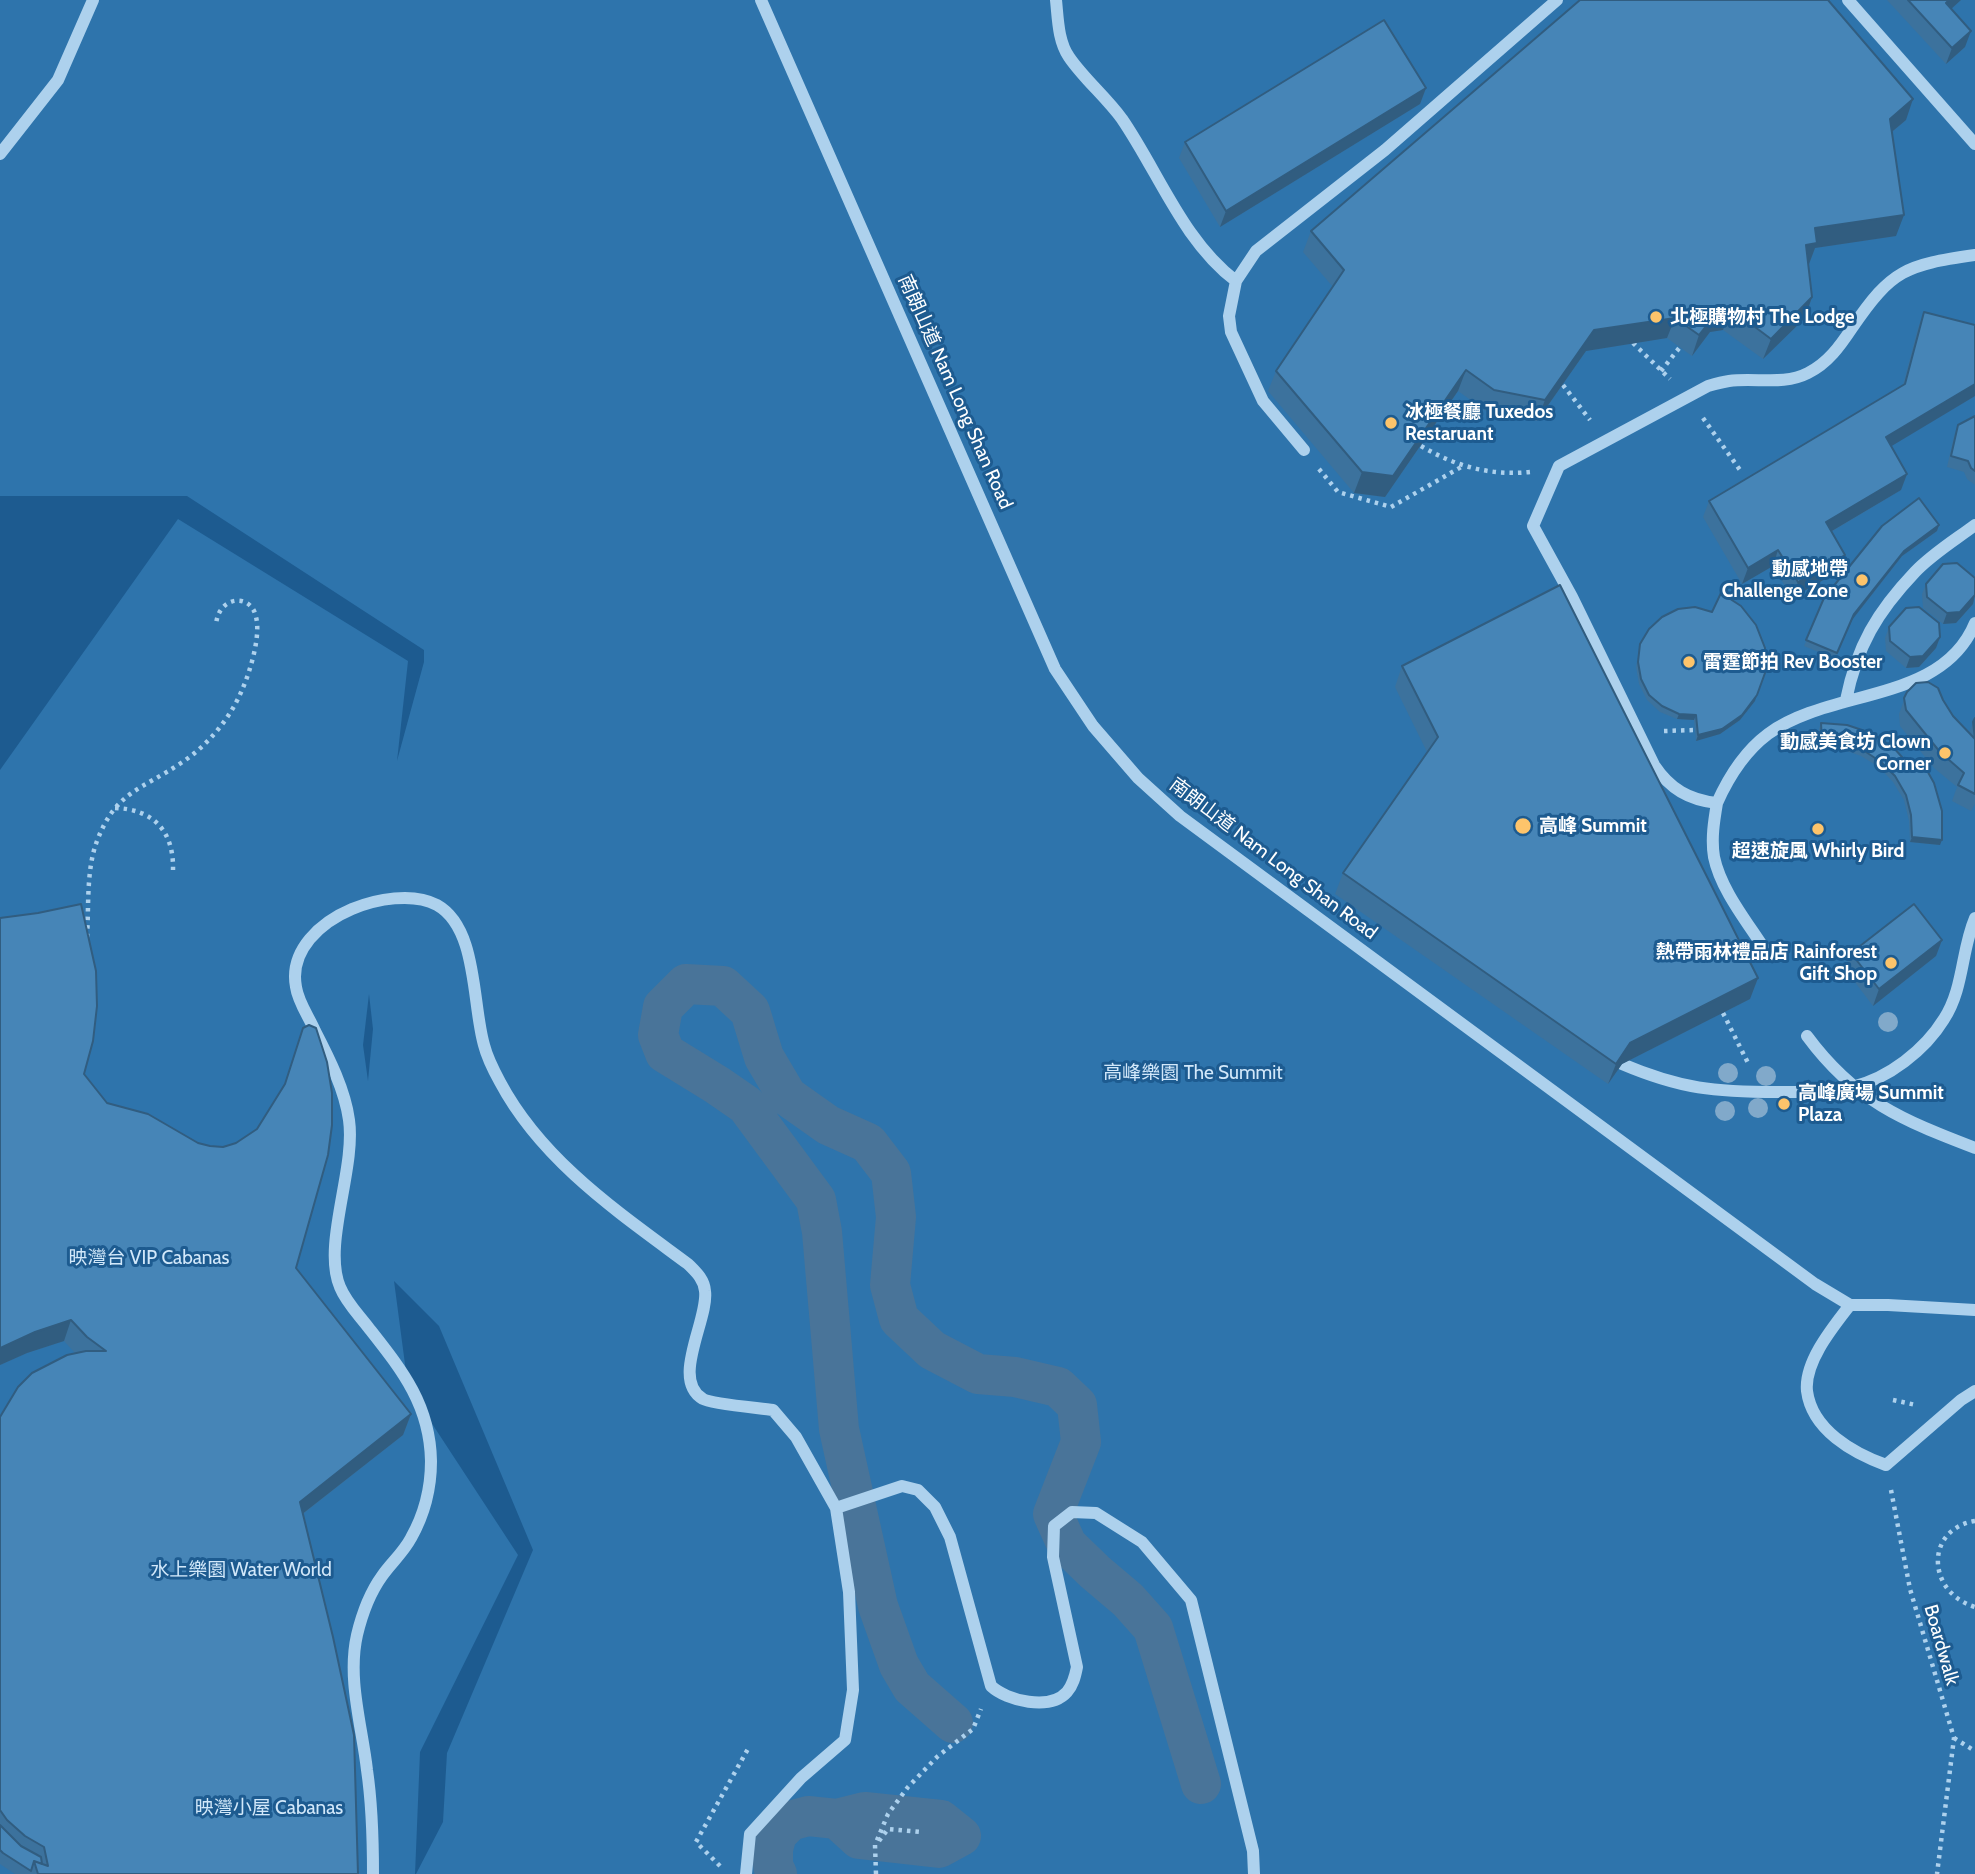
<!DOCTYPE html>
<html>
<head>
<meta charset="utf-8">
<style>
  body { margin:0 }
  canvas { display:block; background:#1d5b90 }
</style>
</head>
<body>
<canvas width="1975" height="1874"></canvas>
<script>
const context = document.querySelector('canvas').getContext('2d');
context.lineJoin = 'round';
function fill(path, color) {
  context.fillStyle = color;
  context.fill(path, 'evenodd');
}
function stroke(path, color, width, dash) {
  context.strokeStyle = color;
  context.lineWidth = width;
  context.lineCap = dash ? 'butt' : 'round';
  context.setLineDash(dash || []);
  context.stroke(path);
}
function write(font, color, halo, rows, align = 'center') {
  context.font = font + ' Cabin,"Noto Sans TC",sans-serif';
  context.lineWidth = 6;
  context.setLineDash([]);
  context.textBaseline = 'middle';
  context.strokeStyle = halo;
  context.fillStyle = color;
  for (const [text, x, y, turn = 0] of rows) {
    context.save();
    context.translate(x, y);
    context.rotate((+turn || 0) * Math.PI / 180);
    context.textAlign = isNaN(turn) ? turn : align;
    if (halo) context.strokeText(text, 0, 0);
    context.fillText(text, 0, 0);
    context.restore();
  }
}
fill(new Path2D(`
  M0 0H1975V1874H416L443 1822 447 1753 533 1550 439 1326 394 1281 408 1387 518 1555 420 1752 415 1874H0V770L178 519 408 661 397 761 424 662V650L187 496H0ZM369 994 373 1029 368 1081 363 1045Z`), '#2e74ac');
stroke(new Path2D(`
  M953 1723 912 1687 899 1665 878 1606 839 1429 822 1232 816 1200 746 1105 717 1085 665 1053 658 1035 663 1007 686 984 723 986 750 1011 764 1057 787 1096 828 1125 868 1143 891 1173 896 1217 890 1285 899 1319 932 1350 978 1374 1015 1377 1058 1387 1077 1405 1081 1442 1053 1514 1067 1545 1095 1572 1128 1600 1153 1628 1201 1784
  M777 1874 773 1866V1849L777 1834 790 1821 808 1816 837 1819 865 1812 941 1820 961 1836 939 1848 859 1839 837 1819`), '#497499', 40);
stroke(new Path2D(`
  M1633 343 1670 379
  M1661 371 1680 347
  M1563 385 1590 420
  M1703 418 1740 470
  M1421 446C1455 466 1490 476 1530 472
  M1319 469 1338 492 1391 507 1463 466
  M1664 731 1695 730
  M115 808C153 809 174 831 173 870
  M87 937C89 906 86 870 97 841 116 791 141 790 181 763 207 746 230 719 242 690 250 672 261 636 256 617 251 592 217 596 216 626
  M1723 1013 1749 1065
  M1893 1400 1916 1405
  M1891 1490 1910 1589 1954 1738 1937 1874
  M1975 1521C1925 1529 1926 1592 1975 1607
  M1954 1738 1975 1751
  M879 1841 888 1829 921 1832
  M720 1866 696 1842 749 1747
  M876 1874 875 1845 888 1814 908 1787 938 1756 973 1729 981 1709`), '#add1ed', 4.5, [3.5, 5]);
stroke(new Path2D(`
  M761 0 1055 669 1093 726 1138 778 1180 816 1815 1284 1850 1305C1833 1327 1804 1362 1807 1391 1812 1430 1853 1453 1886 1465L1961 1400 1975 1391
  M1056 0C1058 19 1058 41 1069 57 1084 79 1106 97 1122 119 1159 173 1183 241 1236 281
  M1848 0 1975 144
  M0 154 58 80 93 0
  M1304 450 1263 401 1231 332 1229 316 1236 281 1256 251 1385 150 1557 0
  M1846 700C1857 646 1877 612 1915 572 1932 554 1955 540 1975 525
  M1717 803C1729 776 1744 752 1768 734 1830 688 1942 704 1975 623
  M1767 953C1749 924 1721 891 1714 857 1711 839 1714 821 1717 803 1689 800 1670 789 1654 765L1572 597 1533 526 1559 466 1708 386C1715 384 1722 382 1729 381 1755 377 1783 386 1808 373 1828 363 1840 346 1852 328 1892 269 1906 265 1975 255
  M1807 1036C1855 1101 1902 1120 1975 1148
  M1622 1064C1681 1089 1715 1092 1778 1092 1802 1092 1828 1093 1852 1087 1888 1079 1925 1050 1944 1019 1964 988 1961 951 1975 918
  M1850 1305H1888L1975 1310
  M836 1508 902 1486 918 1490 935 1507 950 1537 991 1686C1007 1701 1050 1711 1067 1692 1073 1685 1075 1677 1077 1667L1053 1557 1054 1526 1072 1512 1096 1513 1142 1542 1191 1600 1253 1851 1254 1874
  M373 1874C373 1839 372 1804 367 1770 362 1726 347 1679 357 1635 362 1614 369 1594 382 1576 391 1563 403 1553 411 1538 424 1515 431 1487 431 1461 430 1404 401 1369 368 1327 358 1314 346 1302 340 1287 322 1245 356 1169 349 1120 345 1090 329 1058 315 1031 309 1017 298 1002 296 987 289 950 321 922 352 909 376 899 413 892 437 905 478 928 472 1004 484 1045 487 1057 494 1071 500 1082 542 1161 618 1212 688 1264 696 1272 704 1279 705 1291 709 1319 670 1380 703 1399 711 1404 760 1408 773 1410L796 1437 836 1508 849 1592 853 1690 845 1740 801 1778 750 1834 746 1874`), '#add1ed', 12);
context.fillStyle = '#81a9ca';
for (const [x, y] of [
  [1888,1022],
  [1728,1073],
  [1766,1076],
  [1758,1108],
  [1725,1111]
]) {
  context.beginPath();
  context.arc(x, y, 10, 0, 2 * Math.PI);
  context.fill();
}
fill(new Path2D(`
  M1887 0H1961L1951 9 1965 47 1946 64Z
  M1426 88 1420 104 1220 227 1179 158 1185 142Z
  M1906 120 1892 132 1896 236 1815 248 1809 264H1808L1812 297 1805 318 1763 359 1723 330 1710 332 1692 356 1667 338 1586 351 1537 421 1486 411 1458 391 1385 497 1354 493 1268 391 1276 371 1333 287 1303 252 1311 231Z
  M1924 312 1975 396 1891 446 1907 474 1901 490 1831 532 1839 571 1792 598 1773 566 1742 584 1703 517 1709 501 1903 385 1918 328Z
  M1975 416V485L1967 479 1964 472 1947 467 1954 436 1958 425Z
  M1939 525 1937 531 1902 556 1852 620 1835 659 1804 646 1824 598Z
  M1926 584 1973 604 1956 623 1943 624 1923 608 1922 594Z
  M1712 612 1755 701 1740 720 1720 734 1696 741 1694 720 1677 719 1660 712 1647 700 1639 684 1636 667 1640 644Z
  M1889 627 1940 637 1936 648 1919 667 1906 668 1886 651 1885 638Z
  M1402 666 1758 978 1750 999 1622 1064 1608 1084 1335 894 1343 873 1427 752 1395 687Z
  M1907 692 1943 700 1953 716 1969 733 1975 718V804L1971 811 1952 801 1957 787 1934 768 1900 726 1899 714Z
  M1821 723 1871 733 1940 845 1910 842 1909 821 1904 800 1893 782 1879 767 1861 756 1841 749 1820 748 1819 729Z
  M0 918 84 1074 107 1103 198 1143 210 1146 223 1147 236 1143 257 1129 284 1087 303 1028 296 1268 411 1414 403 1435 303 1514 358 1874H15L0 1864V1417L75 1353 64 1341 27 1353 0 1365Z
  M1942 940 1936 956 1873 1006 1845 969 1851 953Z`), '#3c729d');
fill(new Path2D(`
  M1949 0H1961L1940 19 1946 3Z
  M1971 31 1965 47 1946 64 1952 48Z
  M1426 88 1420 104 1220 227 1226 211Z
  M1913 99 1906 120 1882 140 1890 119Z
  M1904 215 1896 236 1815 248 1809 264 1798 266 1806 245 1815 228Z
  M1812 297 1805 318 1763 359 1771 339Z
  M1731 309 1723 330 1710 332 1692 356 1699 335 1718 311Z
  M1675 318 1667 338 1586 351 1537 421 1545 400 1594 330Z
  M1466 370 1458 391 1385 497 1354 493 1362 472Z
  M1975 384V396L1880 453 1886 437Z
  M1907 474 1901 490 1820 538 1826 522Z
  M1939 525 1937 531 1902 556 1852 620 1835 659 1854 614 1904 551Z
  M1778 550 1773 566 1742 584 1748 568Z
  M1845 555 1839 571 1792 598 1798 582Z
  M1975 595 1973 604 1956 623 1943 624 1947 613Z
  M1940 637 1936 648 1919 667 1906 668 1910 657Z
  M1757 695 1755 701 1740 720 1720 734 1696 741 1698 735Z
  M1679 714 1696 715 1694 720 1677 719Z
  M1822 742 1843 744 1841 749 1820 748Z
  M1912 837 1942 840 1940 845 1910 842Z
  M1942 940 1936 956 1873 1006 1879 989Z
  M1758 978 1750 999 1622 1064 1608 1084 1616 1064 1630 1043Z
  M71 1320 64 1341 27 1353 0 1365V1348L35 1332Z
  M411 1414 403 1435 292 1522 300 1502Z`), '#315d80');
const building = new Path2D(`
  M1580 0H1828L1913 99 1890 119 1904 215 1815 228 1817 243 1806 245 1812 297 1771 339 1731 309 1718 311 1699 335 1675 318 1594 330 1545 400 1494 390 1466 370 1393 476 1362 472 1276 371 1344 270 1311 231Z
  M1908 0H1949L1946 3 1971 31 1952 48Z
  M1384 20 1426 88 1226 211 1185 142Z
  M1924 312 1975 325V384L1886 437 1907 474 1826 522 1845 555 1798 582 1778 550 1748 568 1709 501 1905 384Z
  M1975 416V471L1971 468 1968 461 1951 456 1958 425Z
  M1919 498 1939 525 1904 551 1854 614 1837 653 1806 640 1824 598 1882 526Z
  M1957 563 1975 578V595L1960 612 1947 613 1927 597 1926 584 1943 564Z
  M1560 585 1758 978 1630 1043 1616 1064 1343 873 1438 737 1402 666Z
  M1721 593 1741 606 1756 625 1765 648V673L1757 695 1742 715 1722 729 1698 735 1696 715 1679 714 1662 706 1649 695 1641 679 1638 662 1640 644 1649 629 1662 617 1678 609 1695 607 1712 612Z
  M1919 607 1939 623 1940 637 1923 656 1910 657 1890 641 1889 627 1906 608Z
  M1928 682 1938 688 1943 700 1953 716 1975 739 1973 722 1975 718V794L1958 785 1964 773 1940 752 1906 710 1904 698 1907 692 1916 683Z
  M1821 723 1847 725 1871 733 1893 747 1910 766 1920 758 1934 783 1942 811V840L1912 837 1911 815 1906 795 1895 776 1881 762 1863 750 1843 744 1822 742Z
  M81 904 96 971 97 1006 93 1041 84 1074 107 1103 148 1114 198 1143 210 1146 223 1147 236 1143 257 1129 285 1084 303 1028 309 1025 316 1028 327 1062 332 1093V1125L328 1155 296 1268 411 1414 300 1502 333 1637 354 1735 358 1874H38L34 1861 48 1866 44 1847 25 1836 7 1820 0 1810V1417L18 1387 32 1373 67 1355 86 1351H106L87 1337 71 1320 35 1332 0 1348V918L38 913Z
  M1914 904 1942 940 1879 989 1851 953Z
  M0 1825 21 1846 41 1857 42 1864 34 1861 31 1871 3 1853 0 1850Z`);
fill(building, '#4685b7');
stroke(building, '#315d80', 2);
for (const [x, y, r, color] of [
  [1656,317,7,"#fdc46b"],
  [1391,423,7,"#fdc46b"],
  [1862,580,7,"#fdc46b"],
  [1689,662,7,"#fdc46b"],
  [1945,753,7,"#fdc46b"],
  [1523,826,9,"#fdc46b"],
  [1818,829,7,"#fdc46b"],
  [1891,963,7,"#fdc46b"],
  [1784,1104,7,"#fdc46b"]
]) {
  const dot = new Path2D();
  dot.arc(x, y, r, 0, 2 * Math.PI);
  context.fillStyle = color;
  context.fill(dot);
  stroke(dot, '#1d5b90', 2.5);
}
write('bold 19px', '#fff', '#1d5b90', [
  ["北極購物村 The Lodge",1670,317],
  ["冰極餐廳 Tuxedos",1405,412],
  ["Restaruant",1405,434],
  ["動感地帶",1848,569,"right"],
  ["Challenge Zone",1848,591,"right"],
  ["雷霆節拍 Rev Booster",1703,662],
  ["動感美食坊 Clown",1931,742,"right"],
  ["Corner",1931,764,"right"],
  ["高峰 Summit",1539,826],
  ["超速旋風 Whirly Bird",1818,851,"center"],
  ["熱帶雨林禮品店 Rainforest",1877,952,"right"],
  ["Gift Shop",1877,974,"right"],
  ["高峰廣場 Summit",1798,1093],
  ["Plaza",1798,1115]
], 'left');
write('19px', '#fff', '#1d5b90', [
  ["南朗山道 Nam Long Shan Road",955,392,66],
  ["南朗山道 Nam Long Shan Road",1273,859,37],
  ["Boardwalk",1941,1645,74]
]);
write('19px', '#d2e8fa', '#1d5b90', [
  ["高峰樂園 The Summit",1193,1073],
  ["映灣台 VIP Cabanas",149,1258],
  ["水上樂園 Water World",241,1570],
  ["映灣小屋 Cabanas",269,1808]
]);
</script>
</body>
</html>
